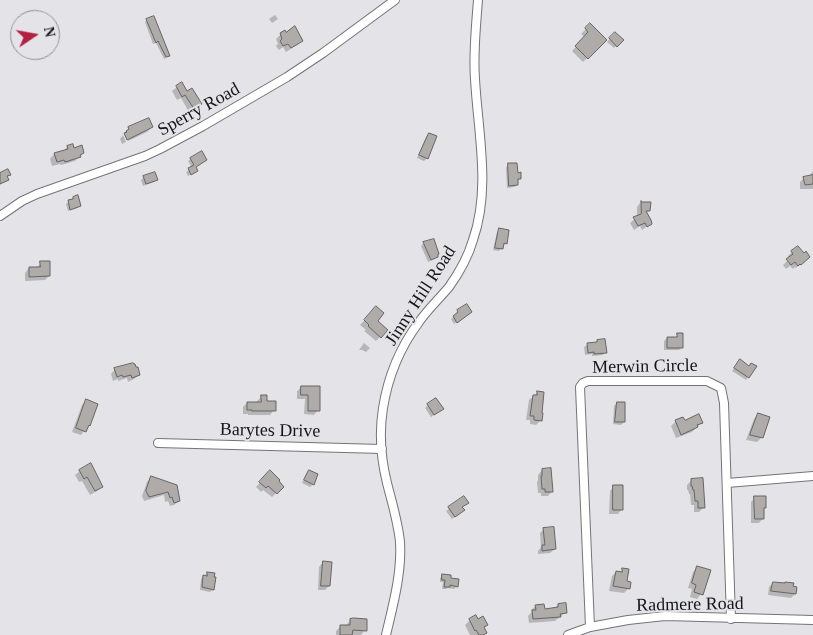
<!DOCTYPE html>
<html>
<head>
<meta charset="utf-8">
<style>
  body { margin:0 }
  #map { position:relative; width:813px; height:635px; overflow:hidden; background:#e4e4e8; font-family:"Times New Roman",serif }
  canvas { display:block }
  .north { position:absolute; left:10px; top:10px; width:50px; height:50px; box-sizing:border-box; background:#e4e4e8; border:1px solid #919294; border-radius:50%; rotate:78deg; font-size:14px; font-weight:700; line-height:20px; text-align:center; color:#151617 }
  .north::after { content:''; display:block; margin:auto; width:18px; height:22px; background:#b32142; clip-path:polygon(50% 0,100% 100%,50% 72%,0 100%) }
</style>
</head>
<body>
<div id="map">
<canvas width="813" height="635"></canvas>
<div class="north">N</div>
</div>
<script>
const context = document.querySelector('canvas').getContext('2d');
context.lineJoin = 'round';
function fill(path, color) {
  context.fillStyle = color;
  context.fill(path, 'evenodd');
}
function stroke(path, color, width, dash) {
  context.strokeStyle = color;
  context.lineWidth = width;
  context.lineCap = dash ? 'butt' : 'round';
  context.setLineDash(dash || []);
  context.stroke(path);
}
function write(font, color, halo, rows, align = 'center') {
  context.font = font + ' "Times New Roman",serif';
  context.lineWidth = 4;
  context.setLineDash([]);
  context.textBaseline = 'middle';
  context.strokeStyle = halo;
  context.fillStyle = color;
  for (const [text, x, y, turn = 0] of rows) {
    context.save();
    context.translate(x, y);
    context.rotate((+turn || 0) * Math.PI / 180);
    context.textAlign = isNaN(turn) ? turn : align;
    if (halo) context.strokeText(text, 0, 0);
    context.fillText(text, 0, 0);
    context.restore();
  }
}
fill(new Path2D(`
  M275 15 278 19 272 23 269 19Z
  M147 20 168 55 166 58 164 59 156 43 153 44 145 22Z
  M590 25 605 40 583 62 572 51 585 37 581 34Z
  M615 33 622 40 614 48 607 42Z
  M281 34 301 40 297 45 286 52 283 47 279 50 276 46 278 44 276 39Z
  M181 84 186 93 200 104 196 108 189 112 181 98 177 100 172 91Z
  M152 127 147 132 128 141 125 132 129 128Z
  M429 134 427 158 424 161 417 158 426 137Z
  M123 135 126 142 122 144 120 139Z
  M67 147 83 153 75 161 61 165 60 164 52 166 50 159 54 154 63 152Z
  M191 159 206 160 195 167 196 171 188 176 186 172 192 168 188 161Z
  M509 165 520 178 517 182V185L514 187 507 188 506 167Z
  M813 171V189H800V182L804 178 809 176Z
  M144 177 157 179 154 182 143 186 141 180Z
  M73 198 80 206 77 208 68 211 66 204Z
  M640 203 649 204V210L646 213 650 224 642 230 640 226 634 230 630 223 637 217V207Z
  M500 230 506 243 499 251 493 250 497 232Z
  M424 243 437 257 434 259 428 262 421 246Z
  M792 252 804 262 796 268 795 267 793 269 790 266 786 269 783 265 789 259 788 256Z
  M41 263 49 276 45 280 25 281V273L29 268H36Z
  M458 311 468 314 454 324 451 319 456 315 455 314Z
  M372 312 380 337 376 341 364 331 366 330 360 325Z
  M678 334 682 347 679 350H664V341L667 338H675Z
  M597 342 605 352 603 355 592 356V354L585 355 584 347 587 345 595 344Z
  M364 343 370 348 366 352 362 350H359Z
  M737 364 748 377 746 380 732 371Z
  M115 369 139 375 134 379 128 382 127 378 118 381V379L113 381 111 374Z
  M302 387H319L318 410 314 415 304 414 305 399H297V391Z
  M538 392 541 420 536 425 530 424V420H526L529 400Z
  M262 396 274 410 270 415H248V414H243V407L247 403H257V401Z
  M86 401 89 425 81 435 72 432 82 405Z
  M617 403 624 422 621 425 613 424 614 406Z
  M428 405 439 412 431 417 425 408Z
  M758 414 768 417 761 438 757 442 746 440 754 419Z
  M676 421 684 422 701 423 692 432 676 438 671 426Z
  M542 470 552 491 548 496H541V493H538L537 482 538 480V475Z
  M80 471 102 486 97 491 90 495 82 481 79 482 75 475Z
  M309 471 313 484 310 487 302 483 306 474Z
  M270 472 282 487 272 497 263 490 261 492 256 487Z
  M151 477 179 501 174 505 170 506 168 501 165 502 164 495 144 501 142 496 147 482Z
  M692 480 703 508 699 512H694V505H691L690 494H689L688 490H687V485Z
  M614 486 622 509 618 514H609L610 491Z
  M464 498 461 513 452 519 446 511Z
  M755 498 765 508 763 510V518L759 523H751V502Z
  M544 529 555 549 550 553 538 554V551L541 547 540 533Z
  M323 562 329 586 325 590H318L319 567Z
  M697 567 701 594 697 599 690 597 692 589 688 588 693 572Z
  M623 570 625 582 629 588 624 593 609 591 612 576 616 572H620Z
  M207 573 213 578V590L210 592 200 590 201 579Z
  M443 575 449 579 457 586 454 589 448 588 446 589H442L443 582H440V578Z
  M773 583 784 584 795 594 791 598 768 595 769 587Z
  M558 605 566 612 555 621 529 623 528 616 532 612 531 610 536 606 544 610 554 609Z
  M476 617 478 620 487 624 483 628 486 632 483 635H470L465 625 470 620Z
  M351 620 365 630 361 635H336V631L341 626 346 627V625Z`), '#0003');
const building = new Path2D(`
  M154 16 170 56 166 57 158 41 156 43 146 19Z
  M590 23 607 40 588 59 575 46 588 32 585 28Z
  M295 26 303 41 291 48 288 44 283 46 280 41 282 39 280 33 285 30 286 32Z
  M615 32 624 40 617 47 609 38Z
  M182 82 187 91 192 88 202 104 194 109 185 95 182 97 176 86Z
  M149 118 153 127 127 140 124 133 127 132 126 131 129 129 128 127Z
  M429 133 437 136 428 159 419 155Z
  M73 144 74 148 82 145 84 153 80 155 81 157 65 162 64 160 57 162 54 153 68 149 67 146Z
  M202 151 207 160 196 167 198 171 191 175 188 168 194 165 190 158Z
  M508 163H517L518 173 521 172V179H518V185L509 186Z
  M8 169 11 175 7 176 9 180 0 184V173Z
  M155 172 158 180 146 184 143 176Z
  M813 175V184L805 185 803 177Z
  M78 195 81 206 70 210 68 200 73 199V197Z
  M641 201V202H651L650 211H646L651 220 652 224 647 227 645 223 638 226 633 217 641 214Z
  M499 228 509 230 507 244 504 243 503 249 495 248Z
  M434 239 439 254H438V257L431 260 423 242Z
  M798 246 804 253 806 251 810 257 801 265 800 264 798 266 795 262 791 265 786 259 793 254 791 251Z
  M40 261H50V276L29 277V267H40Z
  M467 304 472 312 457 323 453 316 458 312 457 310Z
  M376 306 384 313 378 321 388 330 381 338 368 326 369 325 364 320Z
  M677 333H683V348H667V337H677Z
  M605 339 607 353 594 354V352L588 353 587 343 597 342V340Z
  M740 359 749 366 751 363 757 366 749 378 734 368Z
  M133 363 135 364 136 367H138L140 375 132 378 131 375 123 377 122 375 117 377 114 368Z
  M301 386H320V411H308V395H301Z
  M537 391 544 392 542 413H543L542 421 534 420V416H530L533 395H537Z
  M261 395H267V401H276V411H252V410H247V402H261Z
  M436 398 444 409 434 415 427 404Z
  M86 399 98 404 90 426 89 425 86 432 76 428Z
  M617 402H625V422H615Z
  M758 413 770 417 763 438 750 435Z
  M699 414 703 423 697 425 698 427 681 435 675 420 683 417 685 420Z
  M91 463 103 487 95 491 87 477 84 479 79 470Z
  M551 468 553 492H545V489H542L541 476H542V469Z
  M270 470 280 480 279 481 284 487 277 494 268 486 266 488 259 482Z
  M309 470 318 474 314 485 304 480Z
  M151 476 177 485 180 501 174 503 172 497 170 498 168 492 149 497 146 491Z
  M703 478 705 508H698V501H695L694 490H693L692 486H691V479Z
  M613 485H623V510H613Z
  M464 496 469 503 462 507 465 510 455 517 448 507Z
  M754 496H766V508H764V519H755Z
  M554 527 556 549 542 551V545H545L543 528Z
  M323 561 332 562 330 586H321Z
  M697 566 711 570 703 595 694 592 696 585 692 583Z
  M622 568 629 569 627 581 631 582 630 589 613 586 616 571 622 572Z
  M207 572 215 573 214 577H216L214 590 202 587 203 575 207 576Z
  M442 574 451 575V578L459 579 458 587 450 585V587H444L445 580H442Z
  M773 582 785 583V582L794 583 793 586 797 587 796 594 771 591Z
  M566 603 567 613 560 614 561 617 533 619 532 610H536L535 605 544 604 545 609 558 607V604Z
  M476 615 478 619 483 616 488 625 484 627 487 633 483 635H479L476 630 475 631 469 619Z
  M354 618 367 619V631L353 630 352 635H340V625H350V619Z`);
fill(building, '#aeaba8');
stroke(building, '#676562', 1);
const minor = new Path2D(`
  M0 216 22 201 37 194 145 156 160 149 203 126 287 77 323 53 395 0
  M158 443 382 449
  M727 483 813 476
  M590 627 580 387 583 383 588 381H707L721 388 724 403 731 619
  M386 635C393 605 402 573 400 542 398 522 392 503 387 483 381 459 379 433 383 408 388 377 401 346 419 322 428 309 439 299 449 287 459 273 468 257 473 240 491 188 478 133 475 79 473 53 476 26 478 0
  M568 635 590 627 628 620 665 616 813 620`);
stroke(minor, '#737477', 10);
stroke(minor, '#fff', 8);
write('18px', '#151617', '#e4e4e8', [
  ["Sperry Road",199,110,-29],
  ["Jinny Hill Road",421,296,-57],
  ["Merwin Circle",645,367,-1],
  ["Barytes Drive",270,431,1],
  ["Radmere Road",690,605,-1]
]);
</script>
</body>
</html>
